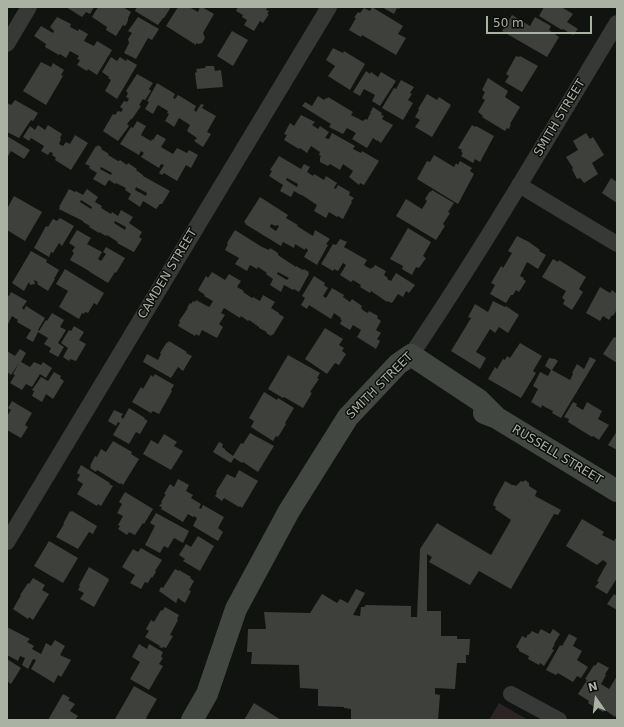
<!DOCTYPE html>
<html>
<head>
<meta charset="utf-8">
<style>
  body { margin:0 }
  #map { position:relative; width:624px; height:727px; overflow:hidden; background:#111311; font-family:"DejaVu Sans",sans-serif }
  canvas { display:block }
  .frame { position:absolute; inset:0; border:8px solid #aab2a4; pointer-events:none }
  .north { position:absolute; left:576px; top:679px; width:40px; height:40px; -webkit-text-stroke:3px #0d0e0c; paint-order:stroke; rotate:346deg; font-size:11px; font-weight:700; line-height:16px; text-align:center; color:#aab2a4 }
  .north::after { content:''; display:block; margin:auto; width:14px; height:18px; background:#aab2a4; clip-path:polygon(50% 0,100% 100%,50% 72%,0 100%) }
  .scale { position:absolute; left:486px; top:16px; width:106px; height:18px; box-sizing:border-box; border:2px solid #aab2a4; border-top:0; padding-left:5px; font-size:12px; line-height:14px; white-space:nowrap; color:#aab2a4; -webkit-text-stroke:3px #0d0e0c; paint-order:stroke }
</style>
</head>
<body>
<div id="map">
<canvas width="624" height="727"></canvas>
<div class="frame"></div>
<div class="north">N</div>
<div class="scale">50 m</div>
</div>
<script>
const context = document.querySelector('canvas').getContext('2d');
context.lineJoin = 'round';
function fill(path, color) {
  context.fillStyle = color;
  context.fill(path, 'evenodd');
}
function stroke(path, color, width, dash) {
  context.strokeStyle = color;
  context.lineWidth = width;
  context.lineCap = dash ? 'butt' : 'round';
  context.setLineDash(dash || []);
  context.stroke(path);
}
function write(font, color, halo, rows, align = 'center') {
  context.font = font + ' "DejaVu Sans",sans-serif';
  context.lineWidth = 3;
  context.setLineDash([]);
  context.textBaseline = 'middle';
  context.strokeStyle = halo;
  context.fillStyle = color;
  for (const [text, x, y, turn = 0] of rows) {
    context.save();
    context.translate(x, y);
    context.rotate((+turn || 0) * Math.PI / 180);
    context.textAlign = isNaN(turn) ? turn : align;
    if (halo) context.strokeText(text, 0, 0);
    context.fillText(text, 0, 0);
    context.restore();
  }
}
fill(new Path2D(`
  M499 703 528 720H489Z`), '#2c2424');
fill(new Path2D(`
  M66 7H94L90 14 86 12 82 17Z
  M98 7H123L131 12 128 18V20L127 23 125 26 123 25 116 36 106 30 107 27 92 17Z
  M137 7H171L164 18H163L158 25 135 11Z
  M178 7H189L198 12 200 7H202L214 14 203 33 205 38 202 43 198 44 196 43V45L166 26Z
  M238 7H268L266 10 269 11 267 14H269L263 23 260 21 254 31 244 25 247 20 242 17 243 15 236 11Z
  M372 7 403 26 398 34 406 38 396 55 362 35 361 37 349 30 356 18H354L358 12 360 13 364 8 370 11Z
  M382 7H400L399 9 397 8 394 14Z
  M544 7H563V8L573 14 567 22 578 29 573 35 563 29 562 30 539 16Z
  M512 15 530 26 535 17 551 26 549 30 559 37 547 57 502 31Z
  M57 17 71 24 70 27 78 31 79 29 88 34 84 41 94 46 97 41 112 50 97 75 88 69 87 71 77 65 80 60 77 59 79 56 70 51 66 58 60 54 59 55 45 47 46 44 34 36 41 26 53 33 54 31 50 27Z
  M138 17 159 29 152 40 148 38 136 59 124 53 129 43 128 39 132 33 128 31Z
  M232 31 248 40 233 66 217 56Z
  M333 48 343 53 344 51 365 64 350 90 328 76 335 66 326 60Z
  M516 56 519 57 520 56 538 66 522 92 505 82 509 76 506 74Z
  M111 57 117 61 120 57 126 61 127 59 137 65 117 99 105 91 111 80 108 78 109 77 102 72Z
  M41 62 51 67 53 63 64 70 61 75 63 76 46 105 23 91Z
  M206 66H214L215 71 221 70 223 87 197 89 195 73 197 72 196 69 205 68Z
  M366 71 370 74 371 72 378 77 381 72 396 81 380 106 372 101 375 95 364 89 360 96 353 92Z
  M137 74 153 83 149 89 151 91 145 100 143 99 139 105 141 106 132 119H131L127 124 129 126 118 141 103 131 113 114 115 115 118 111 121 112 123 109 120 107 124 101 127 102 129 99 126 97 128 93 126 91Z
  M488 78 508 91 505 97 520 107 510 124H511L509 129 507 128 505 131 482 117 483 116 478 112 485 100 482 98 485 92 482 90Z
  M401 80 414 87 410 93 412 94 408 100 413 103 403 120 382 108 394 88 396 89Z
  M157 83 175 94 173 98 175 99 178 95 196 106 194 110 196 112 201 104 204 105 202 108 216 116 207 132 211 134 203 147 194 141 197 138 187 131 190 125 179 118 174 127 170 124 165 121 169 114 167 113 168 111 158 105 153 114 145 109 149 102 147 101Z
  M427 94 437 100 439 97 451 105 432 137 415 127 420 120 415 117 419 110 418 109Z
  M318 96 324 100 326 98 327 99 328 97 353 112 351 115 363 121 365 119 367 120 370 114H372L370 113 373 107 382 113 381 115 384 116 382 119 393 125 381 143 377 140V141L373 138 367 148 352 139 356 133 347 128 343 134 329 127 331 124 302 106 305 102 312 106Z
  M15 100 38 113 33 121 31 120 19 138 7 132V103L11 105Z
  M301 115 315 122 312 125 318 129 320 126 329 132 325 138 329 139 332 133 355 146 353 149 361 153 362 151 379 161 364 185 360 183 359 185 349 177 353 171 343 164 340 170 330 164 328 166 320 162V158L321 156 319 155 320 152 311 146 307 153 300 148 299 149 284 140 287 135 284 134 290 123 294 126Z
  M137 121 146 126 141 135 151 141 152 139 153 140 157 134 166 139 161 147 173 154 177 148 187 153 189 150 198 155 191 168 186 165 177 181 164 173 162 175 159 173 164 165 161 164 159 168 141 157 144 153 141 151 139 155 120 144 131 127 133 128Z
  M38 125 45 130 48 125 62 134 60 138 61 139 59 144 63 146 66 142 70 144 75 135 88 143 71 170 55 160 56 158 52 155 53 153 50 152 48 155 41 151 44 146 31 138 29 141 23 137 30 126 35 130Z
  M472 125 475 127 476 126 494 136 480 162 475 159 473 163 461 156 463 153 461 152 462 150 458 148Z
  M586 133 590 139 593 137 604 155 592 163 598 174 584 183 580 178 577 179 572 169 573 168 566 157 578 150 573 141Z
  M7 136 30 150 24 159 11 151 7 158Z
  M98 145 102 148 101 149 109 154 108 155 118 161H119L120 160 127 165 128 163 137 169 136 170 143 175V176L170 191 162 204H160L156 209 143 201 140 207 128 199 131 194 125 190 126 188 116 183 115 184 109 180 105 186 93 179 97 173 89 168 90 166 85 164 96 146 97 147ZM101 167 112 173 111 175 100 169ZM136 187 147 193 146 196 135 190Z
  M434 155 454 167 456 163 458 165 460 161 472 168 470 171 474 174 458 204 417 179 427 161 430 162Z
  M279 156 301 169 304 164 310 167 307 172 313 176 314 174 324 180 326 176 337 183 334 188 336 189 338 185 350 192 349 195 354 198 351 201 352 202 343 219 338 216 337 217 329 212 326 218 314 211 317 205 302 195H301L294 191 291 197 280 191 283 185 269 176 272 171 270 170ZM287 178 298 184 297 187 286 180Z
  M611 178 617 182V203L602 193Z
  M69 189 75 192 76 191 83 195 87 189 98 197 95 202 102 206 101 208 111 214 112 212 118 216 121 210 133 217 129 223 142 232 139 237 142 239 134 252 117 243 118 242 107 235 106 236 99 232V233L89 227 90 226 83 222V221L59 209 60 207H59ZM81 200 92 207 91 209 80 202ZM115 221 126 227 125 230 114 223Z
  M432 190 454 203 448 212 450 213 443 224 445 226 436 240 396 216 406 199 422 209 427 201 425 199 430 191 431 192Z
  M14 196 42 212 25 241 7 230V209Z
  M260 197 288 215 286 218 298 225 297 226 313 236 315 230 330 239 326 244 328 245 317 265 304 257 308 250 307 249 305 248V250L295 244 294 248 283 242 281 246 245 224 246 223 244 222ZM271 224 276 226 277 225 279 226 276 231 270 227Z
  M60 218 74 226 62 246 59 243 53 253 51 252 49 257 34 248 46 226 48 227 53 219 57 221Z
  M408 228 431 242 423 256 426 258 419 268 416 267 412 275 402 269 403 266 390 259Z
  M77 230 91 238 87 244 102 252 98 259 101 261 106 254 103 252 106 247 125 258 116 273 115 272 108 283 90 272 89 271 70 260 74 253 72 251 75 247 69 243Z
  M235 230 262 247 269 250 270 248 278 253V255L296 267V266L303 270 304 269 309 272 308 273 309 274 299 292 294 289 293 290 284 285 281 292 270 285 273 279 266 274 267 273 258 267 257 269 250 265 247 271 235 264 239 258 225 250 228 244 227 243ZM278 272 289 278 287 280 277 274Z
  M517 236 529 242 540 250 539 251 546 255 538 269 527 262 520 276 524 278 523 279 526 281 519 292 516 290 513 295H511L506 303 490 294 495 285 491 283 501 266 503 268 512 253 508 251Z
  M340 239 347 242 344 247 367 260 364 265 367 267 371 269 372 267 373 268 375 265 386 271 384 275 388 278 387 279 391 281 396 273 415 285 409 293 406 291 403 297 398 294 392 303 387 301V302L371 291 370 293 360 287 361 285 353 280 351 282 340 275 346 265 343 263 338 271 334 269 333 271 321 264 333 244 336 245Z
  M31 251 47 260 46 262 59 270 54 279H55L48 291 37 284 38 282 34 280 35 284 30 285 29 282 24 291 12 283Z
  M553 259 558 262 559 260 586 277 579 289 583 292 572 310 563 304 565 300 562 298 566 291 542 277Z
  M65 269 104 293 97 305 94 303 88 313 85 312 84 314 82 313 79 319 59 307 68 291 56 284Z
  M212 272 225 280 229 274 241 281 237 287 244 291 243 292 252 298 253 297 260 301 263 295 275 302 271 308 279 313V314L284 317 273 335 272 334 271 336 266 333 267 332 259 328V327L249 320 248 321 241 316 240 318 224 308 221 313 225 315 219 324 223 327 217 338 202 330 199 336 196 334 195 336 178 326 180 322 179 321 188 308H187L190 303 191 304 193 301 195 302 196 300 209 307 210 306 213 301 204 296 205 295 198 290 206 276 208 278Z
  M314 276 325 283 324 285 328 288 323 296 326 298 332 288 344 295 343 297 350 302 352 299 362 306 361 308 364 311 368 313 369 311 378 316 377 318 381 321 376 330 381 333 377 339 380 341 376 349 357 337 361 330 353 325 350 330 340 324 342 320 340 319 341 318 334 313 331 319 309 305 307 309 301 305 305 298 302 296Z
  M600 287 610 293 612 290 617 294V312L616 311 613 316 612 315 609 320 603 316 600 321 586 313Z
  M11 292 27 301 22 308 24 310 26 306 45 318 38 330 39 331 46 320 47 321 52 313 64 320 60 327 66 330 58 343 64 347 58 357 49 352 51 348 44 344 48 338 38 332 33 342 26 338 31 330 17 322 18 320 12 316 8 324 7 323V295L9 296Z
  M493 301 505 307 506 306 519 315 508 333 499 327 495 333 490 329 476 352 486 358 480 369 451 351 471 318 468 317 475 304 488 312Z
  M74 326 84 332 79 340 86 344 76 361 70 359 69 361 63 357 68 348 61 343 69 330 71 331Z
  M325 328 343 339 339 345 344 348 342 351 346 354 339 365 335 363 327 374 305 359Z
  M614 337 617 338V363L603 354Z
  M169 341 187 352 186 353 192 356 183 371 178 367 171 378 143 362 147 354 158 360 161 354 160 353 167 342 168 343Z
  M520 343 542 356 533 371 536 373 521 398 488 379 495 367 497 369 503 359 505 360 507 356 510 358Z
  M20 349 26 353 21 362 30 367 34 362 41 365 43 362 52 368 46 378 40 374 32 387 26 384 22 390 10 383 15 375 13 374 19 363 11 375 7 372V351L15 356Z
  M288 355 320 373 317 378 319 379 310 392 312 393 303 408 284 397 283 398 268 389Z
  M590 357 596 360 561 418 552 413 553 411 545 407 542 405 541 408 531 402 538 389 533 386 540 372 548 376 551 370 545 366 549 358 555 359 558 361 552 370 570 380 573 374 572 373 577 364 584 369Z
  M54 372 61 376 60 378 64 381 53 399 46 394 42 402 32 396 34 391 32 390 41 377 48 381Z
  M155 374 174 385 171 390 172 391 159 414 153 411 151 413 132 402 141 387 143 389 151 375 153 377Z
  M264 392 277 400 278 398 294 408 285 423 286 424 278 437 276 436 273 441 251 427 254 421 249 418Z
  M12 401 32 413 25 425 28 427 21 438 7 430V416L11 410 8 408Z
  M573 402 577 404 576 406 583 410 587 402 602 411 598 419 609 425 599 440 593 436 592 437 568 422 569 419 564 417Z
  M129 408 145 418 144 419 147 420V422L140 434 136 432 129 444 113 435 120 423 118 422 116 426 108 421 114 410 123 414 121 417 123 419Z
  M617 431V450L608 445Z
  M250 433 274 446 258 472 243 462 242 463 234 458 231 463 213 452 219 442 223 444 222 447 225 449V450L233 456 241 443 243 444Z
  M164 434 177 442 174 446 183 451 171 470 143 454 151 440 158 444Z
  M113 441 132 452 131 454 139 459 123 485 121 483 120 484 97 470 96 472 90 468 91 467 90 466 95 456 97 457 101 449 106 452Z
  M81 465 110 483 109 484 113 486 101 506 98 504 97 506 77 494 83 484 77 480 80 475 77 473Z
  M239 470 258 481 242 508 240 506 239 507 224 498 222 501 215 496 217 493 216 492 217 490 227 474 235 478Z
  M178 479 189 485 186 491 193 495 191 498 201 504 199 508 201 509 203 505 224 517 218 528 223 532 218 541 193 526 197 518 194 516 193 517 188 514 183 522 161 509 162 507 159 506 162 503 161 502 166 494H164L170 484 174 487Z
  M525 480 529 483V486L537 491 535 496 561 510 558 515 554 514 511 589 479 571 470 585 429 562 432 557 427 554V611H441V636H457V639H470L469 655H466V663H457L455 689 435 688V694L440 695 438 720H351V709L344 708V707L318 706V689L300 688 299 665 251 664 252 652H247L248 629H266L264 612 310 613 322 594 337 603 340 599 348 603 356 589 365 593 353 615 360 616 361 607H364L366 605 411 606V617H417L420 549 437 523 491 555 511 520 495 509 496 507 493 505 495 499 505 481 512 485H514L516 486 521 481 523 482Z
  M125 492 153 509 144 524 143 523 135 535 129 532 127 535 118 529 120 526 118 525 123 516 117 513 122 504 119 502Z
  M70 511 71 512 72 511 97 526 93 534 89 532 78 549 56 537 64 524H63Z
  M156 513 189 531 183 543 174 538 168 548 164 546 160 553 145 545 155 526 150 523Z
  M582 519 604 532 602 535 614 541 616 538 617 539V578L607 594 595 587 599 582 597 581 607 563 603 560 597 565 566 546Z
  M198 536 214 546 200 571 183 561 185 559 179 555 186 544 191 547Z
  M49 541 78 558 63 583 34 566Z
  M141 548 162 560 155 571 156 572 152 578 151 577 148 583 145 582 141 589 130 583 135 575 122 567 133 549 138 552Z
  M89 567 109 579 108 580H109L94 607 80 599 84 593 78 590 80 586 79 585Z
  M175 569 179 571V570L191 577 190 578 194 581 189 590 191 591 185 603 178 598 176 603 159 591 161 587 163 588Z
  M33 578 45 585 42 590 49 594 33 620 29 617 28 619 13 609 21 595H20L28 583 29 584Z
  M614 594 617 596V610L607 604Z
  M165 607 179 615 177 619 178 620 170 635 173 636 166 648 163 647 162 648 159 647 160 646 145 637 149 631 146 629 151 620 154 622 161 610 162 611Z
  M7 627 30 639 27 642 34 646 32 649 41 654 46 643 51 646 55 640 65 646 60 655 71 660 61 677 58 675 54 683 31 669 36 660 33 659 28 669 22 665 25 658 20 656 18 661 7 655Z
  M541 629 550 634 553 629 560 634 554 644H555L552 649 554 650 544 666 540 663 539 665 528 659 529 656 519 651V649L516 647 522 636 526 638 528 634 529 635 532 631 538 634Z
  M569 634 577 638 573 646 582 651 577 660 588 667 581 678 577 676 573 682 558 673 556 675 546 670 560 645 562 646Z
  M139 644 147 649 149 644 163 652 161 657 163 658 159 664 163 666 149 690 130 679 140 662 132 657Z
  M7 659 21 668 11 684 7 681Z
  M598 662 609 668 605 674 606 675 601 684 609 689 617 676V714L615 717 605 710 603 712 588 703 589 701 578 694 587 680 585 679 594 665 595 666Z
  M134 686 157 699 146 718 147 719 146 720H117L115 719Z
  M63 694 70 698 68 700 75 704 70 711 78 716 75 720H48Z
  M254 703 281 720H244Z`), '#3d403b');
stroke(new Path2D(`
  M7 44 29 7
  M519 185 617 244
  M411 355C484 247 550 134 617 23
  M7 542 329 7
  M511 694 559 720`), '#363935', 16);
stroke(new Path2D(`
  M484 413 497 418 617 491
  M192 720 207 694 236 609 289 511 348 417 398 364 411 355 479 400 497 418`), '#434741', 22);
write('12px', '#aab2a4', '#0d0e0c', [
  ["SMITH STREET",560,118,-59],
  ["CAMDEN STREET",168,274,-59],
  ["SMITH STREET",380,386,-45],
  ["RUSSELL STREET",557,455,31]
]);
</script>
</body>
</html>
